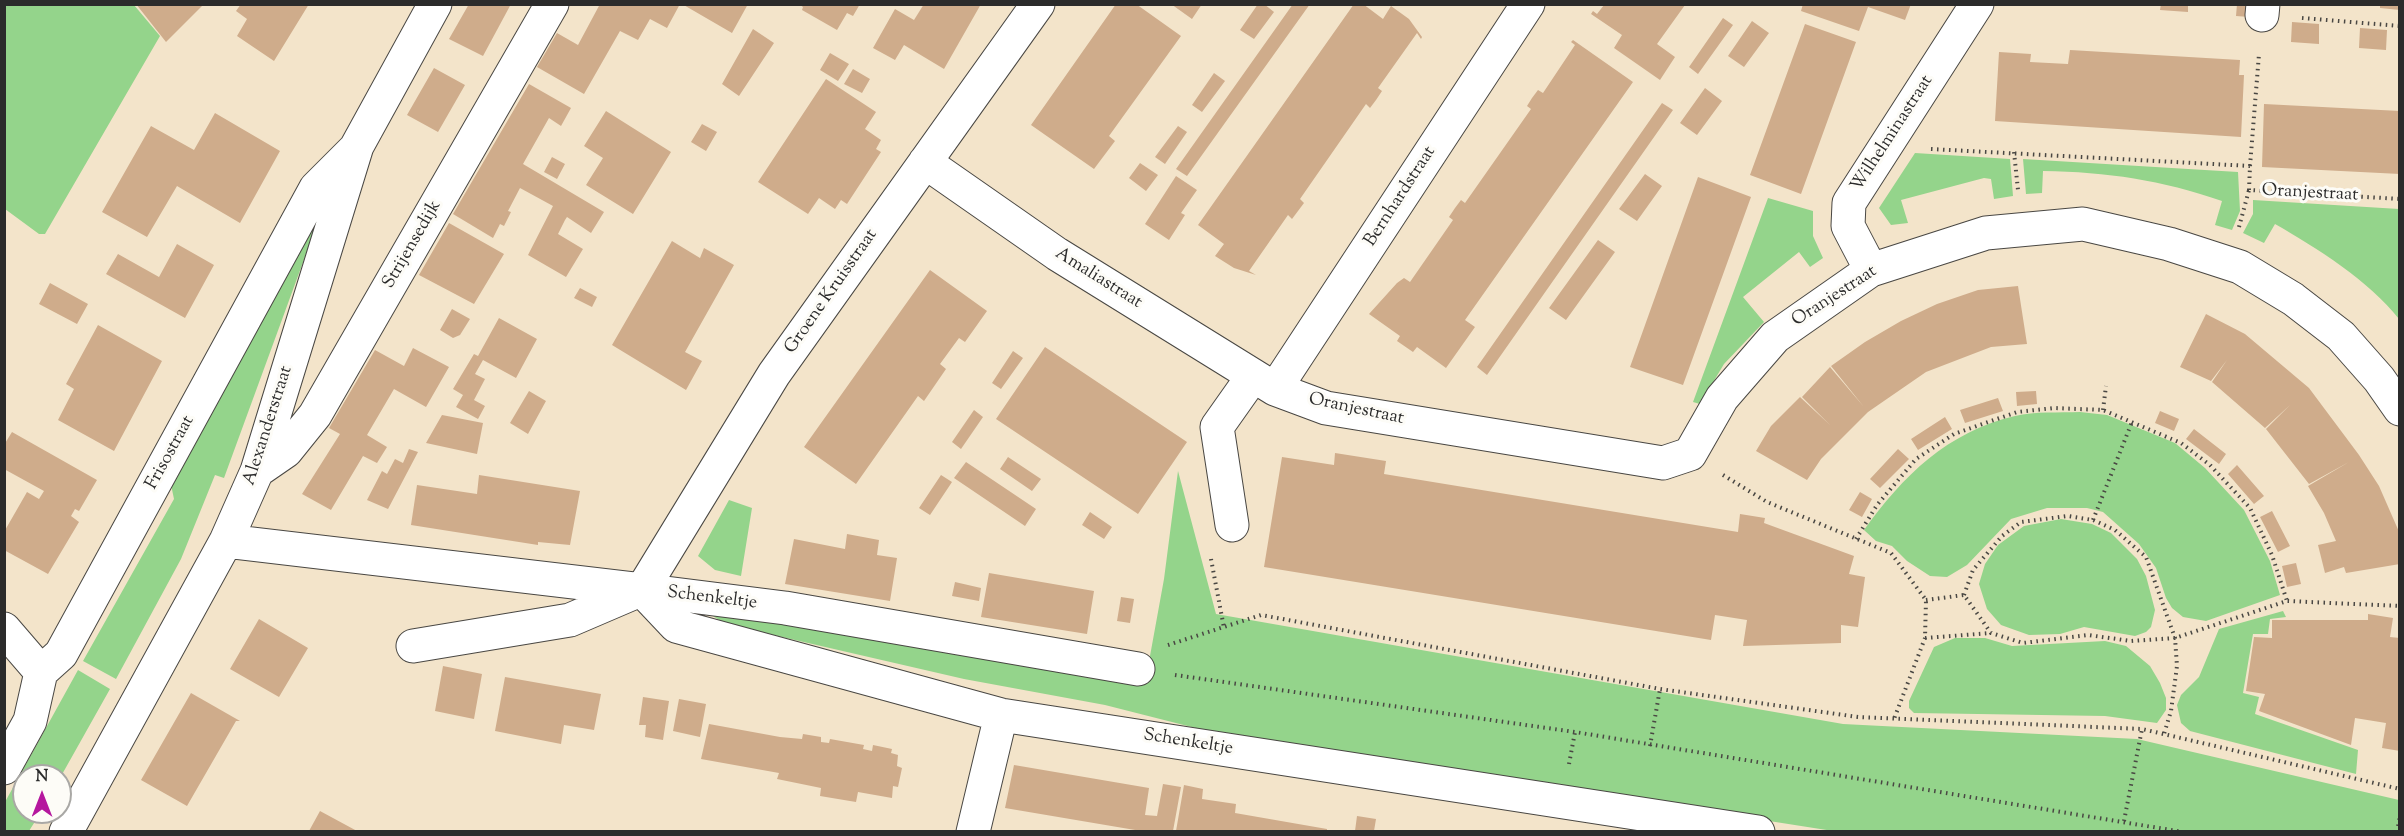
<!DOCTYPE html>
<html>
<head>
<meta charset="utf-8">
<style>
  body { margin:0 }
  #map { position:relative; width:2404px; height:836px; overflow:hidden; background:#f3e4ca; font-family:"Sorts Mill Goudy",serif }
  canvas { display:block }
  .frame { position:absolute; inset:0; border:6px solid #2b2b2b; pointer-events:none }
  .north { position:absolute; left:12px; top:764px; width:60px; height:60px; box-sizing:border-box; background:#fdfcf7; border:2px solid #a9a8a5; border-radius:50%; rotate:0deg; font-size:16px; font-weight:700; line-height:24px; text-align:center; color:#2b2b2b }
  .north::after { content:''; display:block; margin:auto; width:21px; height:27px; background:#b5179e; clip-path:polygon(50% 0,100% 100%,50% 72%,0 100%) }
</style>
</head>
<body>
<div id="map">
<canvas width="2404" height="836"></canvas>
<div class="frame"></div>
<div class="north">N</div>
</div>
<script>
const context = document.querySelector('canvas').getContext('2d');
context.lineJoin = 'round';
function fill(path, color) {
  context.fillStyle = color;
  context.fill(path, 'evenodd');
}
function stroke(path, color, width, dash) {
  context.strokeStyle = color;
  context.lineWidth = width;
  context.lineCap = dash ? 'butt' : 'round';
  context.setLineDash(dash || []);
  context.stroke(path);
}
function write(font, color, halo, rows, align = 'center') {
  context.font = font + ' "Sorts Mill Goudy",serif';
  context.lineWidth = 6;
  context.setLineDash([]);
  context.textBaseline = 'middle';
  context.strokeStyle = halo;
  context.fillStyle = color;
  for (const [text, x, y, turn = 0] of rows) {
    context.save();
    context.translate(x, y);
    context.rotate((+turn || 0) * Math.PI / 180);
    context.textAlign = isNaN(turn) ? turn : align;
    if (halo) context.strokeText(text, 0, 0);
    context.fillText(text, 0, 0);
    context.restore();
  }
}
fill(new Path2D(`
  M4 5H134L160 36 45 234H39L5 209Z
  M1915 153 2010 159 2013 196 1994 199 1991 179 1984 178 1901 200 1908 223 1891 225 1879 208Z
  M2023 159 2238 172 2240 211 2232 230 2215 225 2222 201C2161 180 2108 172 2043 171L2042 193 2026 194Z
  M328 194 224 478 215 475 181 559 116 679 83 661 174 499 170 480Z
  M1768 198 1813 211V236L1823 258 1810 267 1799 252 1743 297 1764 322 1724 364 1700 404 1693 402Z
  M2253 200 2399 209V319C2369 281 2317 248 2275 224L2264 243 2243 233 2253 214Z
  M2080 412 2107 415 2175 443 2205 468 2244 510 2270 561 2280 595 2206 621 2183 617 2172 608 2166 598 2156 568 2139 544 2103 512 2087 508H2047L2011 519 1967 565 1947 577 1930 576 1907 561 1892 546 1876 541 1864 530C1903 476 1947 432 2015 416 2035 411 2059 413 2080 412Z
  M1178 471 1216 614 1843 724 2137 739 2399 800V831H1833L1227 736 1105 705 964 679 756 631 721 621 703 610 1146 678 1164 579Z
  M729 500 752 508 741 576 715 570 698 556Z
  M2061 519 2092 524 2111 533 2137 559 2146 576 2155 610 2151 627 2146 632 2135 636 2084 627 2060 634 2029 635 2001 625 1987 609 1979 584 1985 564 1998 545 2024 526Z
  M2283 611 2286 617 2270 619 2268 634H2253L2243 693 2259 697 2255 714 2358 750 2356 774 2190 731 2181 723 2177 705 2181 695 2199 677 2219 629Z
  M1955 638H1985L2012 646 2105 641 2126 646 2150 666 2160 683 2166 698V710L2157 723 2105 716 1914 713 1909 708V701L1934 647Z
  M78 670 110 689 60 778V776H24V812H41L29 831H5V802Z`), '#94d48b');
fill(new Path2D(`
  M136 4H204L166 42Z
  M241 4H309L274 61 237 36 247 19 236 11Z
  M469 4H511L483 56 449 39Z
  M600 4H680L667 28 650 19 638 40 620 31 584 94 537 67 557 33 578 45Z
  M682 4H748L732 33Z
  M799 4H860L853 16 847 13 837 30 802 10 803 7Z
  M924 4H981L944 69 904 45 895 60 873 48 895 9 914 20Z
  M1116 4H1136L1181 36 1109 136 1115 141 1094 169 1031 125Z
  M1171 4H1202L1192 19Z
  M1258 4H1264L1274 12 1254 39 1240 30Z
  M1293 4H1310L1187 176 1176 169Z
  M1354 4H1363L1383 19 1391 6 1409 19 1422 37 1421 39 1417 33 1378 88 1382 91 1376 100 1370 108 1366 104 1300 199 1304 203 1292 219 1288 215 1249 271 1256 275 1234 268 1215 256 1224 244 1198 225Z
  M1803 4H1911L1905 20 1868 7 1859 31 1801 11Z
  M2161 4H2188V12L2160 10Z
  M2237 4H2250L2249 17 2236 16Z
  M2380 4H2400V10L2380 8Z
  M1604 5H1685L1657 44 1675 57 1660 80 1614 48 1622 35 1591 14 1593 11 1597 14Z
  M1723 18 1733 25 1698 74 1689 67Z
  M1752 21 1769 33 1744 67 1728 56Z
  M2292 22 2319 24V44L2291 42Z
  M1805 24 1856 42 1801 194 1750 175Z
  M2360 28 2387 30 2386 50 2359 48Z
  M753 29 774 43 739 96 722 84Z
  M1573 40 1633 82 1465 320 1475 327 1446 368 1417 347 1413 352 1397 341 1400 336 1369 314 1397 283 1404 278 1410 282 1453 220 1449 217 1455 208 1461 200 1465 203 1531 109 1527 106 1532 98 1538 90 1543 93 1575 45 1571 42Z
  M2070 50 2240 60 2239 75H2244L2241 137 1995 121 1999 52 2031 54 2030 62 2068 64Z
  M830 53 849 64 838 81 820 70Z
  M434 68 465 85 438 132 407 115Z
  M853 69 870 79 862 93 844 84Z
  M1214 73 1225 81 1202 112 1192 105Z
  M826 79 876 112 865 129 881 140 876 149 881 152 847 204 841 200 835 209 819 198 808 214 758 182Z
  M529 84 571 108 561 126 549 118 523 164 604 212 591 233 567 217 565 220 558 234 583 249 566 277 528 255 553 206 520 188 508 211 511 212 504 226 500 224 493 238 453 214Z
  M1705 88 1722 101 1697 135 1680 123Z
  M1662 103 1673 110 1487 375 1477 367Z
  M2264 104 2400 111V174L2262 167Z
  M606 111 671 152 633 214 586 185 603 158 584 146Z
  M215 113 280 151 240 223 177 186 147 237 102 212 151 126 194 150Z
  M702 124 717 132 706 151 691 142Z
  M1178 126 1187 132 1165 164 1155 157Z
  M552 157 565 164 557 179 544 172Z
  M1140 163 1158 175 1146 191 1129 178Z
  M1645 174 1662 186 1637 221 1619 209Z
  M1176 176 1197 190 1181 213 1185 215 1169 240 1145 224Z
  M1698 177 1751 197 1683 385 1630 367Z
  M449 223 504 254 474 304 419 275Z
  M1598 240 1615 252 1566 320 1549 308Z
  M672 241 700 258 704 248 734 265 685 352 702 361 686 390 612 345Z
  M177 244 214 265 185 318 106 274 118 254 159 277Z
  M930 270 987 311 965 342 959 338 940 364 946 369 924 401 918 396 856 484 804 447Z
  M50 283 88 304 77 324 39 304Z
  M2018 286 2027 344 1991 347 1926 372 1868 412 1821 459 1807 480 1756 451 1771 426 1800 397 1830 425 1802 397 1830 367 1864 407 1831 366 1865 342 1901 321 1937 304 1978 290Z
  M580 288 597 297 592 307 574 298Z
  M452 309 470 319 460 335 453 338 440 330Z
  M2206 314 2245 334 2309 388 2359 455 2379 486 2400 534V564L2346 573 2344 567 2325 573 2318 545 2336 541 2324 513 2308 486 2349 462 2309 484 2266 429 2290 405 2265 428 2212 382 2227 360 2211 381 2180 367Z
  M499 318 537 339 516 378 483 360 475 374 485 379 474 400 485 406 478 419 456 407 463 395 453 389 474 354 478 356Z
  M98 325 162 361 114 451 58 420 74 389 66 384Z
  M1045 347 1187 442 1138 514 996 419Z
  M413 348 449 367 426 407 394 389 367 435 387 447 377 463 363 456 331 510 302 494 340 434 329 428 375 350 404 366Z
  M1013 351 1023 358 1001 389 992 383Z
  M529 391 546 401 528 434 510 423Z
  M2036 391 2037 404 2017 406 2016 392Z
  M1998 398 2003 411 1965 423 1960 410Z
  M974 410 983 417 961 449 952 442Z
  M2160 411 2179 419 2174 431 2155 423Z
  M442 415 483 423 477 454 426 443Z
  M1945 417 1952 429 1918 450 1911 439Z
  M2194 429 2226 454 2219 464 2186 439Z
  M12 432 97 480 79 511 75 509 71 516 79 522 48 574 4 550V532L27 492 39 499 44 491 4 469V445Z
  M409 449 418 452 388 509 367 500 382 471 387 474 395 459 403 463Z
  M1898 449 1909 459 1880 488 1870 479Z
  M1335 453 1386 461 1384 474 1738 532 1740 514 1765 518 1764 523 1854 556 1849 574 1865 577 1858 627 1841 625V643L1743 646 1747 620 1715 615 1711 640 1264 567 1282 457 1334 465Z
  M1008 457 1041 479 1032 491 1000 469Z
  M966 462 1036 509 1025 526 954 478Z
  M2237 465 2264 496 2254 504 2228 474Z
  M479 475 580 491 570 545 538 542V545L411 525 417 485 477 494Z
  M941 475 952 482 930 515 919 508Z
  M1860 492 1872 499 1862 517 1849 510Z
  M2272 511 2290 546 2278 552 2260 517Z
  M1090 512 1112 527 1104 539 1082 525Z
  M847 534 879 540 877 555 897 558 890 601 785 584 794 539 845 549Z
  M2296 563 2301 584 2287 587 2282 566Z
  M989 573 1094 591 1087 634 981 617Z
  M955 582 981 588 979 601 952 596Z
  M1121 597 1134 599 1130 623 1117 621Z
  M2368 614 2393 618 2390 637 2400 638V751L2382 748 2386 723 2355 718 2351 745 2259 711 2265 694 2246 691 2254 637 2272 638V620H2368Z
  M259 619 308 648 279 697 230 669Z
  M443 666 482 674 474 719 435 711Z
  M505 677 601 694 594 730 564 725 561 744 495 731Z
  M191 693 240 721H236L187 806 141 780Z
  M643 697 669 701 663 740 645 737 646 725H639Z
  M679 699 706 704 700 737 673 731Z
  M709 724 780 737 802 739 803 734 821 737V742L829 743 830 739 864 745 863 749 872 751 873 745 892 749 891 753 898 755 897 766 902 768 898 787 893 786 892 798 858 792 856 802 820 796 821 788 777 779 779 773 701 759Z
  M1014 765 1149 788 1145 815 1157 816 1163 784 1181 787 1173 831H1141L1005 808Z
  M1184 785 1203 789 1202 799 1236 804 1235 813 1327 829V831H1176Z
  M320 811 357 831H309Z
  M1357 816 1376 819 1374 831H1355Z`), '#cfac8b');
const minor = new Path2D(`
  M2262 15 2263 4
  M925 162 1057 254 1275 389 1326 408 1663 463 1690 454 1722 398 1775 337 1871 270 1986 233 2083 224 2169 244 2240 267 2293 299 2341 336 2379 379 2400 409
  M1871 270 1848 226 1849 203 1977 4
  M1275 389 1528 4
  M257 471 286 451 315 415 552 4
  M1232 525 1217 427 1253 376
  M226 541 642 590 676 626 1001 715 1758 832
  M642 590 774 374 1038 4
  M642 590 785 608 1138 669
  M4 629 41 672
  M413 646 570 620 640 590
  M4 768 30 721 41 672 61 654 316 188 354 150
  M66 832 226 541 257 471 357 146 435 4
  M973 832 1001 715`);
stroke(minor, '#494743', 35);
stroke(new Path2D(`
  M2302 18 2400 26
  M1931 149 2250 166 2249 190 2400 199
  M2014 152 2018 190
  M2250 166 2259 54
  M2239 227 2249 190
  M2103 410 2106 386
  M1723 475 1767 502 1891 553 1926 600 1925 638 1894 719
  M2093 520 2132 422
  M1856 539 1877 505 1916 459 1954 434 2017 412 2054 408 2103 410 2181 443 2210 465 2250 508 2272 555 2287 601
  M1211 559 1224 628
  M1964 595 1973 570 2002 536 2021 522 2068 516 2093 520 2115 530 2146 557 2175 638 2177 666 2171 711 2164 734
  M1926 600 1964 595 1991 633 2023 643 2088 635 2131 641 2175 638 2287 601 2400 606
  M1925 638 1991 633
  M1168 645 1261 615 1660 689 1858 717 2142 729 2400 789
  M1175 675 1575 732 2183 832
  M1650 746 1660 689
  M1569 764 1575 732
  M2124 821 2142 729
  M2397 832 2400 816`), '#494743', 4, [1.5, 4.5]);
stroke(minor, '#fff', 33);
write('18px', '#2b2b2b', '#fdfcf7', [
  ["Wilhelminastraat",1893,134,-57],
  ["Oranjestraat",2310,194,3],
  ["Bernhardstraat",1401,197,-57],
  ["Strijensedijk",413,245,-60],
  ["Amaliastraat",1098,279,32],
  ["Groene Kruisstraat",832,292,-55],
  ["Oranjestraat",1835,297,-33],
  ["Oranjestraat",1356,410,12],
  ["Alexanderstraat",269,426,-72],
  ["Frisostraat",171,453,-61],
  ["Schenkeltje",712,599,7],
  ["Schenkeltje",1188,743,9]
]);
</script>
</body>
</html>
